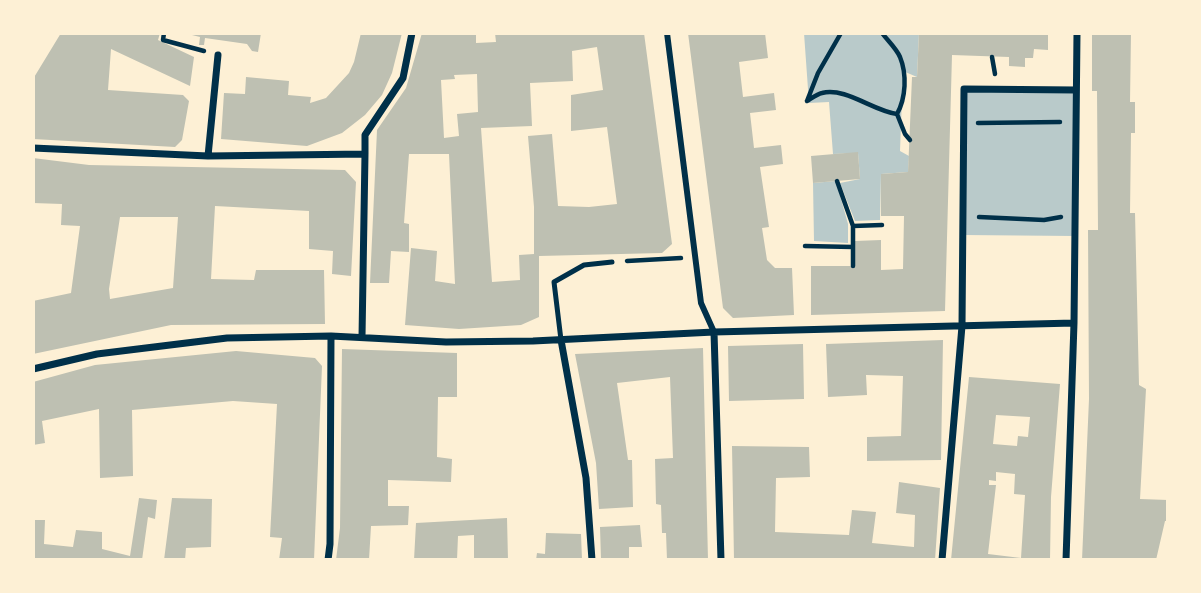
<!DOCTYPE html>
<html>
<head>
<meta charset="utf-8">
<style>
  body { margin:0 }
  #map { position:relative; width:1201px; height:593px; overflow:hidden; background:#fdf0d5; font-family:"Fira Sans Condensed",sans-serif }
  canvas { display:block }
  .frame { position:absolute; inset:0; border:35px solid #fdf0d5; pointer-events:none }
</style>
</head>
<body>
<div id="map">
<canvas width="1201" height="593"></canvas>
<div class="frame"></div>
</div>
<script>
const context = document.querySelector('canvas').getContext('2d');
context.lineJoin = 'round';
function fill(path, color) {
  context.fillStyle = color;
  context.fill(path, 'evenodd');
}
function stroke(path, color, width, dash) {
  context.strokeStyle = color;
  context.lineWidth = width;
  context.lineCap = dash ? 'butt' : 'round';
  context.setLineDash(dash || []);
  context.stroke(path);
}
fill(new Path2D(`
  M804 33H919L917 77 903 71 900 151 909 156 908 172 881 174 880 220 855 221 840 183 860 179 858 153 833 154 829 102 809 103Z
  M964 89 1076 90 1075 236 963 235Z
  M836 181 848 224V243L814 241 813 183Z`), '#b9caca');
fill(new Path2D(`
  M61 33H160L158 40 194 57 190 86 111 49 108 90 183 95 189 101 182 140 175 147 33 139V79Z
  M184 33H261L258 52 252 51 247 44 205 38 204 45H199L200 37Z
  M361 33H402L392 73 382 95 365 115 342 133 307 146 221 139 224 93 245 94 246 77 289 81 288 95 311 97 310 103 326 98 349 73 354 62Z
  M422 33H476V43L496 42 495 33H644L672 244 662 253 539 256V317L521 325 459 329 405 325 411 248 437 251 435 281 455 284 449 154H409L404 223 409 224V252L391 251 389 283H370L377 130 406 88ZM597 47 603 90 571 95V131L607 127 617 204 589 207 558 206 552 134 528 136 534 207V254L519 255 520 280 492 282 481 128 532 126 530 83 573 81 572 51ZM477 74 478 112 457 114 459 136 444 138 441 80 455 79 454 75Z
  M688 33H765L768 58 739 62 743 97 774 93 776 110 750 113 754 148 781 145 783 164 760 167 769 227 762 228 767 260 775 268H792L794 315 733 318 723 308Z
  M919 33H1048V50L1034 49 1033 58H1025V67L1009 66V57L952 55 945 311 811 315V266H854L855 241 881 240V270L903 269 904 216H881V174L908 172 912 77H917Z
  M1092 33H1131L1130 102H1135V133H1131L1130 213H1135L1139 385 1146 389 1140 499 1168 500V521H1165L1156 560H1082L1089 399 1088 230H1098L1097 91H1092Z
  M858 152 860 179 813 183 811 156Z
  M33 158 89 165 345 170 356 182 351 276 332 274 333 251 309 249V211L215 206 211 279 254 280 256 270H324L325 324 171 325 33 354V301L71 293 80 226 61 225 62 204 33 203ZM120 217H178L173 288 110 299 109 289Z
  M943 340 941 460 867 461V437L901 436 903 376 866 375 867 395 828 397 826 344Z
  M803 344 804 399 729 401 728 346Z
  M703 348 708 560H667L666 533H662L661 505 656 504 655 459 673 458 670 377 617 383 628 460H632L633 507 599 509 596 463 575 354Z
  M342 349 457 353V397H438L437 457 452 459 451 482 388 480V506H409L408 525 371 526 369 560H336L340 528Z
  M236 351 315 358 322 366 314 560H279L282 538 270 537 277 404 233 401 132 410 133 476 100 478 99 409 42 421 45 443 33 445V382L95 365Z
  M969 377 1060 384 1051 497 1050 560H951ZM996 415 1030 417 1028 437 1018 436 1017 446 993 444ZM996 472 1015 474 1014 494 1025 495 1021 558 988 554 996 485H989V480L996 481Z
  M732 446 809 447 810 477 776 478 775 532 849 535 852 510 876 512 872 543 914 547 915 515 896 513 899 482 940 488 935 560H734Z
  M139 498 157 500 155 519 148 517 142 560H33V520H45L44 544 73 547 76 530 102 532V549L130 556Z
  M172 498 212 499 211 547 186 548 185 560H164Z
  M507 518 508 560H474V535L458 536 457 560H414L416 523Z
  M640 525 642 547H629V560H601L600 527Z
  M546 533 581 534 582 560H536L537 553 545 554Z`), '#bec0b2');
stroke(new Path2D(`
  M164 33 163 40 204 51
  M882 33C888 41 896 48 900 57 907 74 906 98 897 114L905 134 910 140
  M992 57 995 74
  M807 101C812 98 817 94 822 93 846 87 873 111 897 114
  M807 101 818 73 841 33
  M978 123 1060 122
  M837 181 853 226
  M979 217 1044 220 1061 217
  M805 246 853 247
  M627 261 681 258
  M853 266V226L882 225`), '#003049', 4.5);
stroke(new Path2D(`
  M561 340 554 282 584 265 612 262`), '#003049', 5);
stroke(new Path2D(`
  M667 33 701 303 714 332`), '#003049', 6);
stroke(new Path2D(`
  M33 148 208 156 365 154 362 337
  M365 154V135L403 78 412 33
  M208 156 218 55
  M714 332 721 560
  M561 340 586 478 592 560
  M33 369 97 354 227 338 331 336 446 342 533 341 714 332 1074 323
  M328 560 330 544 331 336
  M942 560 962 326 964 89 1076 90
  M1066 560 1074 323 1077 33`), '#003049', 7);
</script>
</body>
</html>
